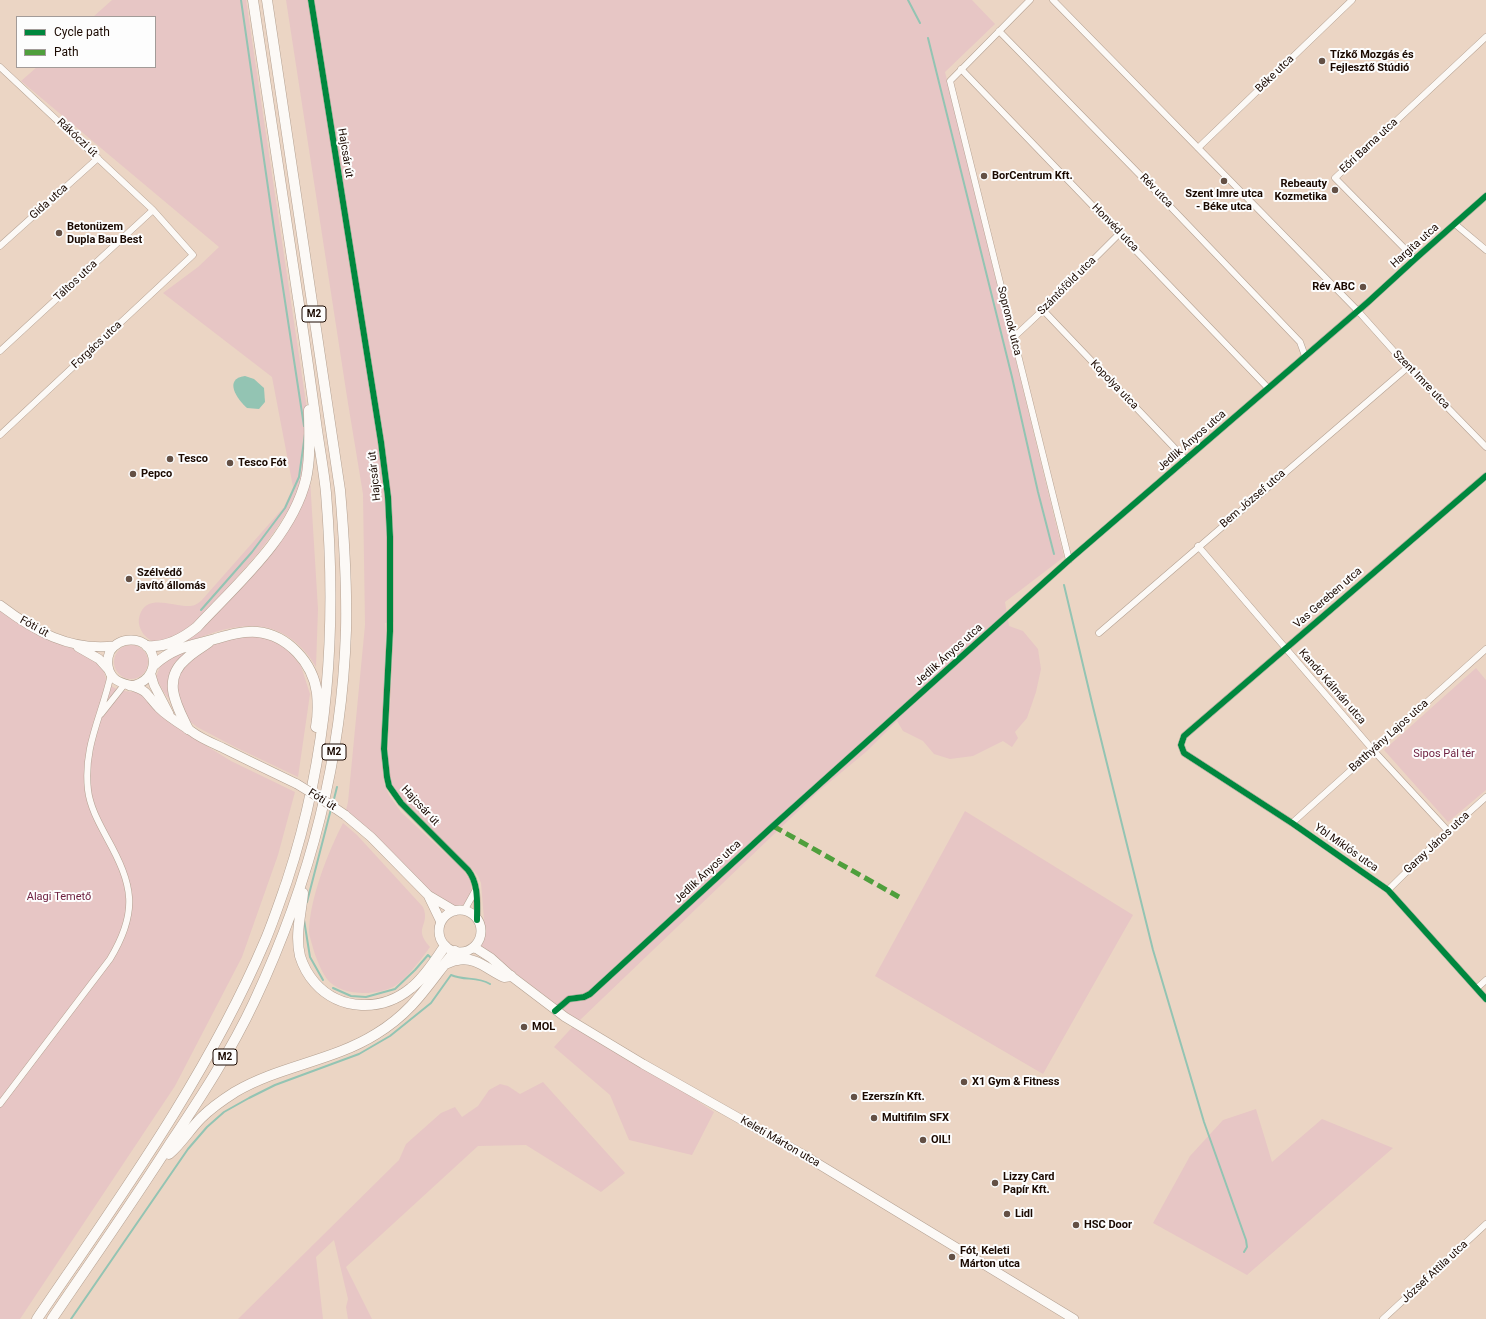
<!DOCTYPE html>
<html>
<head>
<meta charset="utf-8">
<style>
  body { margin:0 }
  #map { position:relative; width:1486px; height:1319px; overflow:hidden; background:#ebd5c4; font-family:Roboto,sans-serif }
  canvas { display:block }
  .legend { position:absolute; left:16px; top:16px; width:140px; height:52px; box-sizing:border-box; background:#fdfdfd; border:1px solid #a29b98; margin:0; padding:5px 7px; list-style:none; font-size:12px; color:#1a0900 }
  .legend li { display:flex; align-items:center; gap:8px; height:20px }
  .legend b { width:20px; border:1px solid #a29b98 }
</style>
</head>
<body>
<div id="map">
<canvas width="1486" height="1319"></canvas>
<ul class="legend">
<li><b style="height:5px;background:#00873e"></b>Cycle path</li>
<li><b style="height:5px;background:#4f9f3c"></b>Path</li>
</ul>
</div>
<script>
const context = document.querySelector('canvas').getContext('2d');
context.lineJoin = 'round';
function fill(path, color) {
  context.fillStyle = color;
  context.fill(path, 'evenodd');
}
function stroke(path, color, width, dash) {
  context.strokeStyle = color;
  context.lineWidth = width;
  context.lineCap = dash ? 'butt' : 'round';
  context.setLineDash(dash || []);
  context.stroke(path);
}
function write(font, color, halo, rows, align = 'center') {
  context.font = font + ' Roboto,sans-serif';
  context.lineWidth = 4;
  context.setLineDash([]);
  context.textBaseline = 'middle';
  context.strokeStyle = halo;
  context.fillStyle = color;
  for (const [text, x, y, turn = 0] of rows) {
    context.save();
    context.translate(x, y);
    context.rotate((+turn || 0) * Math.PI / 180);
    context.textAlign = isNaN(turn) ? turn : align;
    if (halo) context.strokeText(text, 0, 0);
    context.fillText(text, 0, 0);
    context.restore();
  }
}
fill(new Path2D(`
  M112 0H246L309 423 303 473 294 501 274 532 259 552 204 615 182 633 172 639 155 642C149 640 144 636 141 630 138 624 138 618 141 612 149 594 175 607 190 606 195 606 198 603 201 601L284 507 293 487 272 377 163 293 198 267 219 247 21 81 37 67H155V17H93Z
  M286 0H972L995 24 945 72 1064 557 1005 602 1009 626 1023 631 1038 649 1041 669 1036 692 1027 718 1015 732 1018 738 1012 747 1003 741 973 756 950 759 934 754 923 741 903 731 897 721 867 751 819 791 579 1021 714 1112 692 1155 629 1140 610 1095 554 1047 578 1021 482 948 478 941 485 932 481 883 478 876 473 870 406 806 391 785 388 763V749L394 622 385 623 386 631 382 748 384 783 389 795 401 812 462 869C465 873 469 878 471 883 473 893 467 904 459 908L450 906 440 901 375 835 346 810 348 802 365 625 363 494 347 397Z
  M310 479 318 609 316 667C299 638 273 622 239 627 218 629 197 639 177 646L258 567Z
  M0 608C17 619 34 633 52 641 67 648 86 650 99 662 104 666 104 673 106 679 111 692 130 692 141 692L192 737 231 761 295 792 278 855 242 957 175 1086 20 1319H0Z
  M233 637H265L287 649 301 666 310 694 298 777 235 747 197 727 179 713 163 691 156 677 161 664 169 658Z
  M114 662a17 17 0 1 1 34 0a17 17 0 1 1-34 0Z
  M1476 668 1486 680V790L1448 822 1384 750Z
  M965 811 1133 915 1043 1074 875 976Z
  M343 823 357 835 423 907C431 926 412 927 430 947 423 957 404 982 393 987 375 996 340 996 327 979 321 971 316 958 313 948 312 943 309 936 309 931 310 898 328 852 343 823Z
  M543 1082 625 1173 601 1192 526 1145 478 1146 346 1267 372 1319H348L346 1307 348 1299 334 1240 316 1257 323 1319H238L399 1160 406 1144 441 1113 455 1107 462 1117 478 1106 489 1090 500 1084 508 1086 520 1094Z
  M1256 1109 1272 1162 1322 1119 1393 1148 1247 1275 1153 1223 1190 1156 1223 1120Z`), '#e7c6c5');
fill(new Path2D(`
  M245 376 254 379 264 388 265 402 259 409 247 408C237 399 223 379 245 376Z`), '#93c4b3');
stroke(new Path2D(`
  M241 0 274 229 304 426
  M908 0 920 23
  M928 38 1012 377 1038 492 1054 554
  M1064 585 1093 707 1153 950 1204 1122 1246 1240 1247 1247 1244 1252
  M201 610 252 552 285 508 299 477 305 434
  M333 803 337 787
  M307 902 331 809
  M304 920 310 957 323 980
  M333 988 351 996 366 997 395 989 415 970 428 955 430 957
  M71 1319 188 1149 207 1127 224 1112 249 1098 275 1085 359 1054 390 1036 431 1003 451 975C465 981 477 976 490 984`), '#93c4b3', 2);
const minor = new Path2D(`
  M311 0 381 442 388 497 390 537V631L384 749 387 777 389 786 401 803 468 870C479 884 477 903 477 920
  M1030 0 950 81 1069 560
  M1053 0 1358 311 1408 367 1486 447
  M999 31 1141 176 1300 342 1305 356
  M0 67 153 210 193 255 0 435
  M961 69 1268 388
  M1198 148 1352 0
  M1455 224 1486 250
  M0 246 98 158
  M1415 259 1335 178 1486 37
  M1043 310 1186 460
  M1013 338 1043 310 1120 233
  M0 351 153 210
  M1486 476 1184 736 1181 745 1184 753 1292 823 1388 890 1486 999
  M1198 546 1373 750 1448 831
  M1099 633 1408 367
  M101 714 124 685
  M1292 823 1486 649
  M1388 890 1448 831 1486 797
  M464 911 475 891
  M1477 988 1486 980
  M555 1011 569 999 584 997 590 994 773 826 1069 560 1367 303 1415 259 1486 196
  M0 1104 110 959C139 911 133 885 107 838 99 823 90 807 88 790 83 746 102 716 111 674
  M1383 1319 1486 1224`);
const secondary = new Path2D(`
  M0 605C34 631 70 651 114 646
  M78 647 99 659 108 669
  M151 675 154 685 169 714
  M130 686C162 682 160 640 131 640 123 640 115 644 110 651 108 656 107 661 108 666 111 687 132 682 145 692 150 697 154 703 159 708 168 717 180 724 191 731 200 738 212 743 223 748 247 760 272 772 297 784
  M345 815 371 837 428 895 441 922
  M428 895 455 911
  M439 931a21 21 0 1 1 42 0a21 21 0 1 1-42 0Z
  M473 948 477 949 491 958 511 976 565 1017 643 1064 802 1154 1074 1319`);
const trunk = new Path2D(`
  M147 646C166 648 182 639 197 627 236 585 292 537 306 479 311 456 309 433 309 410
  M154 665C174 647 190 646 215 639 229 635 242 631 257 632 288 635 313 663 317 693 318 704 318 716 316 727
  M188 729C177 706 161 680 186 659 193 652 201 648 209 642
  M303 893C301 914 295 935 300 956 303 966 308 975 315 983 340 1011 382 1012 411 988 425 977 435 960 445 946
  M445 964C449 963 453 960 457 960 476 956 488 970 504 977L511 976
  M169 1154C181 1144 190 1129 201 1118 211 1108 224 1099 235 1092 279 1066 333 1061 376 1034 414 1011 428 984 455 951
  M37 1319C120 1197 207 1077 265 941 273 922 280 901 287 881 329 754 337 626 326 493 324 472 320 451 317 430 311 386 305 342 298 298 283 199 268 99 253 0
  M52 1319C92 1260 133 1202 171 1142 201 1097 231 1051 254 1002 309 885 342 759 346 630 347 583 344 536 340 490L267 0`);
stroke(minor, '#b3a091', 7);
stroke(secondary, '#b3a091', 10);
stroke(trunk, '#b3a091', 11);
stroke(minor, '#fcf9f6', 6);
stroke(secondary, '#fcf9f6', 9);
stroke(trunk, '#fcf9f6', 10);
const secondaryBridge = new Path2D(`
  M297 784 323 800 345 815`);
stroke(secondaryBridge, '#b3a091', 10, []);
stroke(secondaryBridge, '#fcf9f6', 9);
stroke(new Path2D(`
  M773 826 899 897`), '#4f9f3c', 5, [10, 5]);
stroke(new Path2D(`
  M311 0 381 442 388 497 390 537V631L384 749 387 777 389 786 401 803 468 870C479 884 477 903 477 920
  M1486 476 1184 736 1181 745 1184 753 1292 823 1388 890 1486 999
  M555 1011 569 999 584 997 590 994 773 826 1069 560 1367 303 1415 259 1486 196`), '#00873e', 6);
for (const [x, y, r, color] of [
  [1322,61,4,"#635045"],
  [984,176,4,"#635045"],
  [1224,181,4,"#635045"],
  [1335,190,4,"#635045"],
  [59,233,4,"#635045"],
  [1363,287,4,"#635045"],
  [170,459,4,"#635045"],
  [230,463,4,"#635045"],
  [133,474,4,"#635045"],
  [129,579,4,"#635045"],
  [524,1027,4,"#635045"],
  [964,1082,4,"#635045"],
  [854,1097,4,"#635045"],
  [874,1118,4,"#635045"],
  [923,1140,4,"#635045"],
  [995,1183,4,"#635045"],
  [1007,1214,4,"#635045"],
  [1076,1225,4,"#635045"],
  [952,1257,4,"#635045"]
]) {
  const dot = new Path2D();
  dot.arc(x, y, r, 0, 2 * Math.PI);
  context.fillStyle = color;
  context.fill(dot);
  stroke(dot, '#fdfdfd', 1.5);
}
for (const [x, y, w] of [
  [314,314,24],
  [334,752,24],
  [225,1057,24]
]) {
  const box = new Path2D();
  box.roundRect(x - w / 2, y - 8, w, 16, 3);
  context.fillStyle = '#fdfdfd';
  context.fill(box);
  stroke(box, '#1a0900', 1);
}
write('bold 10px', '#1a0900', null, [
  ["M2",314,314],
  ["M2",334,752],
  ["M2",225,1057]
]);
write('bold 11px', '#1a0900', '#fdfdfd', [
  ["Tízkő Mozgás és",1330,55],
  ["Fejlesztő Stúdió",1330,68],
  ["BorCentrum Kft.",992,176],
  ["Rebeauty",1327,184,"right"],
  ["Kozmetika",1327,197,"right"],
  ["Szent Imre utca",1224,194,"center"],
  ["- Béke utca",1224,207,"center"],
  ["Betonüzem",67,227],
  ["Dupla Bau Best",67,240],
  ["Rév ABC",1355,287,"right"],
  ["Tesco",178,459],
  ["Tesco Fót",238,463],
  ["Pepco",141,474],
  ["Szélvédő",137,573],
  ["javító állomás",137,586],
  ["MOL",532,1027],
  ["X1 Gym & Fitness",972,1082],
  ["Ezerszín Kft.",862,1097],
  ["Multifilm SFX",882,1118],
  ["OIL!",931,1140],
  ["Lizzy Card",1003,1177],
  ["Papír Kft.",1003,1190],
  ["Lidl",1015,1214],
  ["HSC Door",1084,1225],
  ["Fót, Keleti",960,1251],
  ["Márton utca",960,1264]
], 'left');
write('11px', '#1a0900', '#fdfdfd', [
  ["Béke utca",1275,74,-44],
  ["Rákóczi út",77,138,43],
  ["Eőri Barna utca",1369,146,-43],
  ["Hajcsár út",345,153,81],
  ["Rév utca",1156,191,46],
  ["Gida utca",49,202,-42],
  ["Honvéd utca",1115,228,46],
  ["Hargita utca",1415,246,-42],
  ["Táltos utca",76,281,-43],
  ["Szántóföld utca",1067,286,-45],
  ["Sopronok utca",1009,321,76],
  ["Forgács utca",97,345,-43],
  ["Szent Imre utca",1421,380,46],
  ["Kopolya utca",1114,385,46],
  ["Jedlik Ányos utca",1192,441,-41],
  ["Hajcsár út",375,476,-96],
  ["Bem József utca",1253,499,-41],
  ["Vas Gereben utca",1328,598,-41],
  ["Fóti út",34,627,29],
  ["Jedlik Ányos utca",949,655,-42],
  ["Kandó Kálmán utca",1332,687,49],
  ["Batthyány Lajos utca",1389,736,-42],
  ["Fóti út",322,800,32],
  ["Hajcsár út",420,806,47],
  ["Garay János utca",1437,843,-43],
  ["Ybl Miklós utca",1346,848,35],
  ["Jedlik Ányos utca",708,872,-43],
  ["Keleti Márton utca",780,1142,30],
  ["József Attila utca",1435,1272,-43]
]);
write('11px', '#6e2141', '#fdfdfd', [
  ["Sipos Pál tér",1444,754],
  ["Alagi Temető",59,897]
]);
</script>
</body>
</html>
